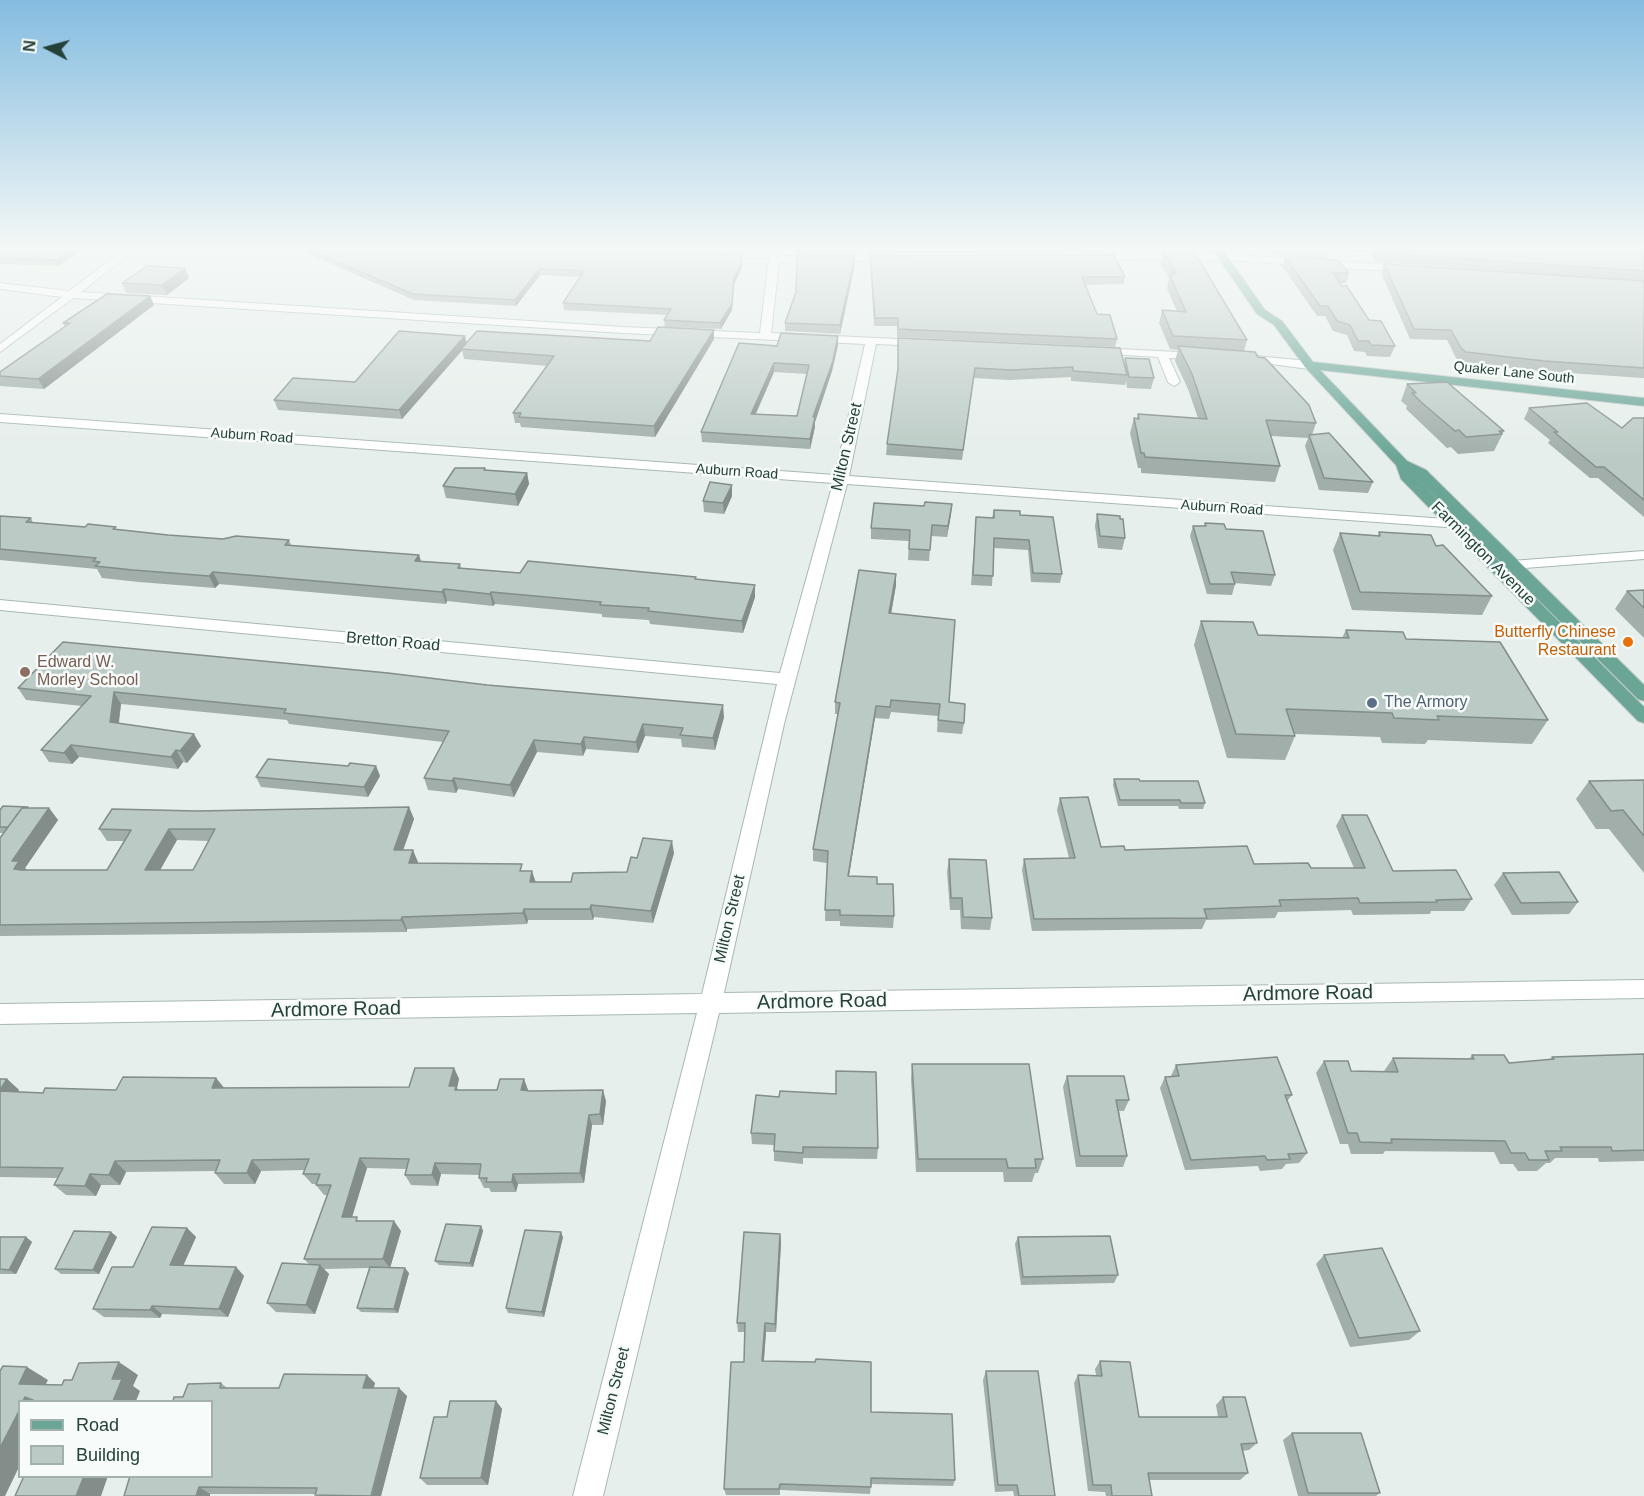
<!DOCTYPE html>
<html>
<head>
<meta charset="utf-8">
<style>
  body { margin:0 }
  #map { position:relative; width:1644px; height:1496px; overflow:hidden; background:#e6efeb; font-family:Helvetica,sans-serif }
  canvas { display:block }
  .legend { position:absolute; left:18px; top:1400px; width:195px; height:78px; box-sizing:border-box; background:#f7fbf9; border:2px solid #a3b1ad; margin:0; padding:8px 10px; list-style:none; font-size:18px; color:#24423a }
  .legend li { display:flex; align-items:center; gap:12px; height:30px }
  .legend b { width:30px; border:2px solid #a3b1ad }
  .north { position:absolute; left:18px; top:18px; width:60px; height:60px; -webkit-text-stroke:4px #f7fbf9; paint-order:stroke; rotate:276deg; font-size:16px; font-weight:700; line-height:24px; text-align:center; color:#24423a }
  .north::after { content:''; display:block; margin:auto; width:21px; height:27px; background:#24423a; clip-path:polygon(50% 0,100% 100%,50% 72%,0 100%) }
</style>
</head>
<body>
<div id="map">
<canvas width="1644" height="1496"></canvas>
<ul class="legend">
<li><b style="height:8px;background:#6aa596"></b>Road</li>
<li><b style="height:16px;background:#bbcac4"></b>Building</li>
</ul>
<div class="north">N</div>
</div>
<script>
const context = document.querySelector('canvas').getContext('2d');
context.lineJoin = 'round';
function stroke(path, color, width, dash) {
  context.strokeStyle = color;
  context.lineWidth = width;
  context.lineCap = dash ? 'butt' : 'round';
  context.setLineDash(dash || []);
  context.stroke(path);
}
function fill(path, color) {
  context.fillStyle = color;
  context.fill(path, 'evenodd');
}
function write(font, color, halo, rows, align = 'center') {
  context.font = font + ' Helvetica,sans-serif';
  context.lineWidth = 5;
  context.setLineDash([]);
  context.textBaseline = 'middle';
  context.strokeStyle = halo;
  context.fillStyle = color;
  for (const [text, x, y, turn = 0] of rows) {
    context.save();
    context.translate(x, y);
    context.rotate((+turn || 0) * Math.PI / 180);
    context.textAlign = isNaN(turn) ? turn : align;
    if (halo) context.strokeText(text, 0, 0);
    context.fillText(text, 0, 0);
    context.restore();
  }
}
const minor = new Path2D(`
  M124 250H135L81 292 623 327 760 333 769 258H719L716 257V253L780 250 779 256 893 255 898 258 897 260 779 262 771 333 920 340 926 343 920 346 876 344 849 476 1474 521 1481 525 1474 529 847 484 784 724 724 993 1644 980V998L719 1013 603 1496H573L697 1013 0 1024V1004L702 994 777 684 0 610V600L780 673 833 483 0 422V414L835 475 865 344 623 333 73 298 0 352V344L62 297 0 289V283L69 291Z
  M1092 254H1223L1406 266 1411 269 1406 272 1223 260 1089 259V255Z
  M1098 348 1199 353 1205 356 1199 359 1169 358 1180 382 1174 386 1168 382 1158 357 1094 353V349Z
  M1244 355 1309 361 1315 365 1309 369 1240 360 1238 358Z
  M1644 551V559L1498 570 1491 566 1498 562Z`);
const major = new Path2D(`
  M1213 250H1223L1265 310 1282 321 1313 362 1644 398V406L1320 370 1407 461 1426 470 1644 685V701L1638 699 1412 474 1644 707V723L1638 721 1401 479 1396 465 1305 367 1274 325 1257 314Z`);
stroke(minor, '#a8b8b2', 2);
stroke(major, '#c2cac8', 2);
fill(minor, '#fff');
fill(major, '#6aa596');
fill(new Path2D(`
  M0 250H81L59 266 0 264Z
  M304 250H567L629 253 742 254V260L741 270 734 284 732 310 721 329 665 327 664 320 668 315 564 310 563 303 581 277 540 275 516 306 414 300 306 253Z
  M797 250H858L857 253 797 254Z
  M868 250H1108L1107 252 868 253Z
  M1153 250H1184L1247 340 1244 351 1258 357 1316 423 1312 435 1373 482 1368 493 1319 490 1305 446 1308 438 1271 436 1280 466 1275 482 1141 473V468H1138L1130 433 1134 418H1137L1138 414 1198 418 1188 389 1175 361 1178 350 1170 349 1159 323 1162 310 1177 311 1167 289 1169 278 1160 263 1163 252H1155Z
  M1271 250H1329L1326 259 1274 255Z
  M1340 250H1644V378L1538 371 1461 363 1456 358 1447 340 1410 339 1381 273 1384 264 1609 279 1376 262 1371 252Z
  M870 256 1125 277 1124 284 1085 285 1097 314 1117 339 1115 347 897 337V326H874Z
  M1285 257 1349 273 1346 283H1340L1369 320 1395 346 1390 357 1367 356 1365 352 1354 351 1347 335 1333 331 1325 316H1317L1282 266Z
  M855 264 840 334 785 331V323Z
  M185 268 189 278 167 295 126 293 122 283Z
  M150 296 154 305 44 389 0 386V372L65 327 63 323Z
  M838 336V345L832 371 815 422V427L810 449 702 442 701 432 777 346ZM774 372 807 374 797 416 756 414Z
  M898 338 1124 365 1125 358 1154 378 1151 389 1127 388 1126 381 1125 385 1071 381V377L1009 380 974 378 962 460 886 455 887 444 898 373Z
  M714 339 655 437 521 427 520 423H515L513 413 548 366 464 359 462 350 402 419 278 410 274 400 355 382 466 344Z
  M1407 384 1504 431 1494 451 1458 454 1451 447 1447 448 1406 409 1407 406 1401 401Z
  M1529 408 1622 428 1644 418V517L1598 478H1590L1548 443 1550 440 1524 419Z
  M485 468 486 470 527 473 529 484 518 506 446 498 443 486Z
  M732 496 724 514 704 512 703 501Z
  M952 504 947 537 931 536 929 561 908 560 909 541 871 539V528L924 506Z
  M994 510 1020 515 1062 574 1060 583 1031 582 1028 550 994 548 992 586 971 585 976 517 992 518Z
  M1097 514 1125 538 1122 550 1098 548 1095 526Z
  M0 516 31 518 33 523 168 535 223 539 289 540 291 545 421 561 460 564 461 568 520 573 696 577V579L755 585V597L743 633 650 624 649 620 602 617V614L495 604 493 606 447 601 446 604 219 584 215 588 139 582 102 578 97 569 0 560Z
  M1205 523 1226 529 1275 575 1271 586 1234 583 1235 584 1232 595 1207 594 1190 536 1193 526H1204Z
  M1379 532 1436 546 1492 596 1482 615 1352 610 1333 550 1340 533 1378 536Z
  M896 574V585L891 614 949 702 964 723 962 734 937 732 938 716 891 712 889 719 875 718 849 876 877 884 894 916 893 928 840 926V921H825L827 863 813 861V849L838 714H835V702Z
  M1644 590V638L1615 609 1627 591Z
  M1201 621 1258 635 1342 638 1346 630 1406 639 1548 720 1532 744 1428 740 1425 744 1382 743 1380 737 1295 734V736L1285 760 1227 758 1194 645Z
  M18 688 724 717 715 750 682 747 681 739 645 736 638 753 586 749 583 756 537 752 514 797 458 789 456 793 428 790 424 778 443 742 289 724 287 720 121 704 119 723 201 746 187 763 183 762 178 769 79 757 72 764 49 762 41 750 82 706 26 700Z
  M348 766H376L380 776 368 797 261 787 256 777Z
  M1114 779 1140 781 1205 803 1203 809H1179L1178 806H1118L1113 785Z
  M1644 780V873L1609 829H1596L1576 799 1589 781Z
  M1060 798 1101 847 1125 850 1254 864 1311 868H1354L1336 826 1342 815 1393 871 1472 899 1464 911H1431L1430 914 1353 915 1351 910 1278 912 1275 918 1206 920 1202 929 1032 931 1022 870 1024 859 1069 858 1057 810Z
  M409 807 414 819 403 850 418 862V863L524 871 535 882H571L627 872 637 858 674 853 653 923 594 917 593 920H528L527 924 407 929V932L0 936V838L3 833H0V810L28 808H49L58 820 25 868 27 870H107L124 841H107L99 829 197 811ZM177 840 209 841 193 870H160Z
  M949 859 992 918 990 930 961 929 960 910H950L947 872Z
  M1503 873 1578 902 1569 914 1512 915 1494 885Z
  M1644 1054V1161L1599 1162 1598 1158H1555L1550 1163H1546L1537 1171H1518L1513 1164H1500L1494 1152 1385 1151 1383 1154H1351L1348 1144H1340L1316 1073 1324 1061 1351 1071 1385 1072 1384 1071 1393 1058 1469 1059 1472 1055 1509 1063 1550 1060 1552 1057Z
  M912 1064 1043 1159 1038 1173H1035L1032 1182H1004L1003 1172H916L911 1078Z
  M1176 1065 1292 1095 1287 1101 1307 1153 1299 1163 1286 1164 1282 1169 1260 1171 1258 1166 1185 1170 1160 1088 1165 1077 1171 1076Z
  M454 1068 459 1079 457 1088 458 1090H497L524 1079 528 1090V1091L606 1101 603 1125H592L584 1183 518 1184 516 1192H491L489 1188H484L479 1178V1175L441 1174 438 1186 411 1185 405 1175 406 1169 367 1168 352 1217 360 1221 401 1231 390 1268 409 1273 398 1313 361 1312 357 1308 369 1268 324 1269 329 1274 315 1314 276 1312 267 1303 309 1264 304 1259 327 1195H324L316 1185V1184H312L303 1174 305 1170 261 1171 255 1184H224L215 1173 216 1171 126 1172 120 1185H101L96 1196 66 1195 54 1185 58 1178 0 1177V1079H7L19 1090 17 1092 43 1093 116 1090 216 1078 224 1088 409 1087Z
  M1067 1076 1129 1100 1124 1111H1119L1127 1156 1123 1167H1076L1063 1087Z
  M756 1095 878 1148 877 1159 803 1158V1164L774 1161V1145L752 1144 751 1133Z
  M481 1226 483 1231 473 1267 439 1265 435 1261Z
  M187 1228 196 1237 183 1265 236 1267 244 1276 228 1317 162 1314 160 1318 104 1317 93 1309 133 1267Z
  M111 1232 117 1237 99 1274H61L55 1269Z
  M780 1234 781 1243 776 1332H766L764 1361 871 1412 955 1480 953 1486 871 1484 870 1494 780 1490V1495H726L724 1489 744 1362V1332H738L737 1323Z
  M0 1237H26L32 1242 16 1274H0Z
  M563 1237 544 1317 508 1313 506 1308Z
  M1018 1237 1118 1275 1114 1283 1021 1285 1015 1244Z
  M1324 1255 1420 1331 1409 1340 1350 1347 1316 1264Z
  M1100 1361 1139 1417H1218L1216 1405 1223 1397 1257 1443 1249 1450 1242 1451 1248 1473 1240 1480H1149L1152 1496H1106L1105 1492 1088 1491 1074 1383 1078 1375H1096L1095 1369Z
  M986 1371 1055 1496H1014L1013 1491 995 1492 983 1380Z
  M221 1383 227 1388H279L375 1383 374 1388 407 1396 381 1496H317L315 1494H210V1496H124L212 1476 183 1397Z
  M496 1401 502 1409 488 1485H427L420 1478 447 1417Z
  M1292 1433 1380 1493 1376 1496H1298L1283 1440Z`), '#a1aea9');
fill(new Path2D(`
  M70 250H81L59 266 56 260Z
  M742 254 741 270 734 284 732 310 721 329 720 323Z
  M855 256V264L840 334V325Z
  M185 268 189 278 167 295 162 285Z
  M539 269 540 275 516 306 515 300Z
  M150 296 154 305 44 389 38 379Z
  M714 330V339L655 437 654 426Z
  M465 336 467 345 402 419 399 410Z
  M838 336V345L832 371 815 422V427L810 449V439L813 417Z
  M774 363V372L751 424V414Z
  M527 473 529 484 518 506 515 494Z
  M732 485V496L724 514 723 503Z
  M952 504 951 515 947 537 948 526Z
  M419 555 423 567 415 561Z
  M213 572 219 584 215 588 209 576Z
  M896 574V585L889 625V613Z
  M755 585V597L743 633 742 621Z
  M444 589 447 601 446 604 442 592Z
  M491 592 495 604 493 606 490 594Z
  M114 692 121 704 117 734 110 722Z
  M723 705 724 717 715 750 713 738Z
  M876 706 875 718 847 887 848 876Z
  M643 724 645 736 638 753 636 742Z
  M194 734 201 746 187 763 180 751Z
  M584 737 586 749 583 756 581 744Z
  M534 740 537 752 514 797 510 785Z
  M71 745 79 757 72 764 64 753Z
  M176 750 183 762 178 769 171 757Z
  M376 766 380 776 368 797 364 787Z
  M454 778 458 789 456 793 452 781Z
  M409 807 414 819 399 862 394 850Z
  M49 808 58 820 25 868 29 873 14 869 12 861Z
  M169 829 177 840 154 881 145 870Z
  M672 841 674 853 653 923 651 911Z
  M413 850 418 862 414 875 409 863Z
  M532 871 536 883 530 882Z
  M591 905 594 917 593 920 590 909Z
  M524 909 528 920 527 924 523 913Z
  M402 917 407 929V932L401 920Z
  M454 1068 459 1079 457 1088 461 1097 449 1086Z
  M216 1078 225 1089 212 1088Z
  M7 1079 19 1090 11 1102 0 1092V1090Z
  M524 1079 528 1090 526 1101 521 1090Z
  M603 1090 606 1101 603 1125 600 1114Z
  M589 1115 592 1125 584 1183 580 1173Z
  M360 1158 367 1168 349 1227 342 1217Z
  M252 1160 261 1171 255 1184 247 1173Z
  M115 1161 126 1172 120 1185 109 1175Z
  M435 1163 441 1174 438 1186 432 1175Z
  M90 1174 101 1185 96 1196 85 1186Z
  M513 1174 518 1184 516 1192 512 1182Z
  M394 1221 401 1231 390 1268 383 1259Z
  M481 1226 483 1231 473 1267 470 1263Z
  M187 1228 196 1237 180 1273 170 1265Z
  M111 1232 117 1237 99 1274 93 1270Z
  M561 1232 563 1237 544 1317 542 1312Z
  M780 1234 781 1243 776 1332 775 1324Z
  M26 1237 32 1242 16 1274 9 1270Z
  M320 1265 329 1274 315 1314 306 1305Z
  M236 1267 244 1276 228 1317 219 1309Z
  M405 1268 409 1273 398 1313 394 1309Z
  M152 1306 162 1314 160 1318 150 1310Z
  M765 1323 766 1332 763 1369 762 1361Z
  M119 1362 138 1375 133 1386 140 1391 136 1401H113L112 1379Z
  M27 1367 48 1380 40 1396 19 1384Z
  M367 1375 375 1383 371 1396 363 1388Z
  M399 1388 407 1396 381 1496H372Z
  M25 1397 33 1401H23Z
  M496 1401 502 1409 488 1485 481 1478Z
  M20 1409V1465L5 1496H0V1448Z
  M84 1476H108L101 1496H76Z
  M199 1487 210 1494V1496H196Z`), '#838d89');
const building = new Path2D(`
  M0 250H70L56 260 0 258Z
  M309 250H567L629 253 742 254 741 264 734 278 732 304 720 323 664 320 671 309 563 303 584 271 539 269 515 300 413 294Z
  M1163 250H1193L1247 340 1173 336 1162 310 1186 312 1170 276H1172L1171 273H1176Z
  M1378 250H1644V271L1379 253Z
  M1114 255 1125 277H1082L1097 314 1110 315 1117 339 898 329V318H875L870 256Z
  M797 256H855L840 325 785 323 796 292Z
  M1285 257 1338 260 1349 273H1333L1343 287 1346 285 1369 320 1381 321 1395 346 1371 345 1369 341H1358L1350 325 1337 321 1328 306H1320Z
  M1384 264 1644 281V368L1544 361 1466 352 1461 348 1451 330 1414 329Z
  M147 266 185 268 162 285 122 283Z
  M107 294 150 296 38 379 0 376V372L70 323H63Z
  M658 327 714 330 654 426 519 417 521 413H513L554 356 461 349 477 331 650 341Z
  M399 331 465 336 399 410 274 400 293 378 355 382Z
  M781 333 838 336 833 361 813 417H815L810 439 701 432 739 343 777 346ZM774 363 809 365 797 416 751 414Z
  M898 338 1120 348 1127 375 1073 371V367L1011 370 975 368 963 450 887 444 898 369Z
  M1178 346 1255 352 1258 357 1265 358 1309 405 1316 423 1266 420 1280 466 1145 457 1144 453H1141L1134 418 1139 419 1138 414 1207 419 1192 374Z
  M1125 358 1149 359 1154 378 1129 377Z
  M1447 382 1504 431H1499L1502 434 1466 437 1459 430 1455 431 1421 402 1412 393H1416L1407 384Z
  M1587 403 1622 428 1633 418H1644V500L1604 467H1596L1554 432H1558L1529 408Z
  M1329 433 1373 482 1324 478 1309 435Z
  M455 468H485L484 470 527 473 515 494 443 486Z
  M710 482 732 485 723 503 703 501Z
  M925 502 952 504 948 526 932 525 930 550 909 549 910 530 871 528 874 503 924 506Z
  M994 510 1020 511V515L1053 517 1062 574 1033 573 1029 540 994 538 993 576 973 575 976 517 994 518Z
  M1097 514 1120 516V519H1123L1125 538 1100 536Z
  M0 516 31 518 26 522 85 527 88 524 116 527 113 529 168 535 223 539 236 536 289 540 285 545 419 555 415 561 460 564 458 568 520 573 528 561 696 577 695 579 755 585 742 621 648 611 649 608 600 605 601 602 491 592 490 594 444 589 442 592 213 572 209 576 133 570 95 566 100 562 93 561 96 558 0 549Z
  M1205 523 1224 524 1226 529 1263 531 1275 575 1231 572 1235 584H1210L1193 526H1206Z
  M1379 532 1431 535 1436 546 1443 545 1492 596 1360 592 1340 533 1380 536Z
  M859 570 896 574 889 613 955 620 949 702 965 704 964 723 938 720 940 704 891 700 890 707 876 706 848 876 877 877V884H893L894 916 840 915V910H825L828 851 813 849 840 703 835 702Z
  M1644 590V608L1627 591Z
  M1201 621 1253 622 1258 635 1349 638 1346 630 1403 632 1406 639 1500 642 1548 720 1437 716 1439 720 1394 718 1392 713 1286 709 1295 736 1236 734Z
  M63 642 388 673 487 685 723 705 713 738 680 735 683 728 643 724 636 742 584 737 581 744 534 740 510 785 454 778 452 781 424 778 449 731 284 713 286 709 114 692 110 722 194 734 180 751 176 750 171 757 71 745 64 753 41 750 91 696 18 688Z
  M268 759 348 766 350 763 376 766 364 787 256 777Z
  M1114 779H1139L1140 781H1198L1205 803H1181L1180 800H1120Z
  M1644 780V836L1623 810 1611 811 1589 781Z
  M1088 797 1101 847 1124 846 1125 850 1247 846 1254 864 1308 863 1311 868H1365L1342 815H1367L1393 871 1456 870 1472 899 1436 900 1437 902 1360 903 1358 898 1279 900 1281 906 1204 909 1207 918 1034 919 1024 859 1075 858 1060 798Z
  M3 806 28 807 22 808 8 827H0V810Z
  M409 807 394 850H413L409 863 522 864 520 871H532L530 882H571L573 873 627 872 631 857 637 858 643 838 672 841 651 911 591 905 590 909H524L523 913 402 917 401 920 0 925V838L22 808H49L12 861H19L14 869 21 870H107L131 830 99 829 112 809 197 811ZM169 829H215L193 870H145Z
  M949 859 986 860 992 918 963 917 962 898H951Z
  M1559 872 1578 902 1521 903 1503 873Z
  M1644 1054V1150L1612 1151 1611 1147H1560L1562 1151H1545L1549 1160H1529L1525 1153H1511L1505 1141 1391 1139 1392 1143 1360 1142 1357 1133H1348L1324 1061H1348L1351 1071 1398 1072 1393 1058 1474 1059 1472 1055H1504L1509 1063 1554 1059 1552 1057Z
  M1277 1057 1292 1095H1285L1307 1153 1288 1154 1290 1159 1267 1160 1265 1156 1191 1160 1165 1077 1179 1076 1176 1065Z
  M912 1064H1029L1043 1159H1035L1036 1168H1008L1006 1159H918Z
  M415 1068H454L449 1086H456L455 1090H497L500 1079H524L521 1090 530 1091 603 1090 600 1114 589 1115 580 1173 513 1174 512 1182H486L487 1178H479L481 1164 435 1163 432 1175H405L409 1159 360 1158 342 1217H357L356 1221H394L383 1259H304L331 1185H316L320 1174H303L309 1159 252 1160 247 1173H215L220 1160 115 1161 109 1175 90 1174 85 1186 54 1185 63 1168 0 1167V1091L43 1093 45 1088 116 1090 123 1077 216 1078 212 1088 409 1087Z
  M836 1071 876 1072 878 1148 803 1147V1153L774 1151 775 1134 751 1133 756 1095 779 1097 780 1091 836 1094Z
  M1067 1076H1124L1129 1100H1116L1127 1156H1080Z
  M0 1079H7L0 1090Z
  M446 1224 481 1226 470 1263 435 1261Z
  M152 1227 187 1228 170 1265 236 1267 219 1309 152 1306 150 1310 93 1309 112 1267H133Z
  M525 1230 561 1232 542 1312 506 1308Z
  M74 1231 111 1232 93 1270 55 1269Z
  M744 1232 780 1234 775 1324 765 1323 762 1361 815 1362 816 1359 871 1362V1412L952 1414 955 1480 871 1478V1487L780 1484 779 1489H724L731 1362H744L745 1323H737Z
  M1110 1236 1118 1275 1023 1277 1018 1237Z
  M0 1237H26L9 1270 0 1269Z
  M1382 1248 1420 1331 1359 1338 1324 1255Z
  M282 1263 320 1265 306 1305 267 1303Z
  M370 1267 405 1268 394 1309 357 1308Z
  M1100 1361 1130 1362 1139 1417H1227L1223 1397H1245L1257 1443 1241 1444 1248 1473H1148L1152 1496H1112L1111 1485H1093L1078 1375 1102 1376Z
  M119 1362 112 1379H122L113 1401H35L25 1397 23 1401H20V1409L0 1448V1371L3 1366 27 1367 19 1384 62 1385 64 1380H72L79 1363Z
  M986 1371H1038L1055 1496H1019L1017 1485H998Z
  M284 1374 367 1375 363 1388H399L371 1496 315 1495 317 1488 199 1487 196 1496H124L130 1476H212V1401H173L174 1397H183L188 1384 221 1383 220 1388H279Z
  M450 1401H496L481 1478H420L434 1417H447Z
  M1292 1433H1361L1380 1493H1308Z
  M24 1476H84L76 1496H15Z`);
fill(building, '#bbcac4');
stroke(building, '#838d89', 1.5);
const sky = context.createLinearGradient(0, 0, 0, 459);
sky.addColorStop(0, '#84bce0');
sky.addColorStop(0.54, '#f4f8f6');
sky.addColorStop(1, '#f4f8f600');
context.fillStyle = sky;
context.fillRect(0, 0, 1644, 459);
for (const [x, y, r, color] of [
  [1628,642,6,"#e8710a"],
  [25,672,6,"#8d6e63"],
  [1372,703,6,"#5c6f8a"]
]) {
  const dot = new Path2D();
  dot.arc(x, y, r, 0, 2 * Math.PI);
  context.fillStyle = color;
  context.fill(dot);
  stroke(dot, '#f7fbf9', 2);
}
write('14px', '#24423a', '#f7fbf9', [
  ["Quaker Lane South",1514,373,6],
  ["Auburn Road",252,436,4],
  ["Auburn Road",737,472,4],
  ["Auburn Road",1222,508,4]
]);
write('16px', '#24423a', '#f7fbf9', [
  ["Milton Street",847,447,-77],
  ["Farmington Avenue",1483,554,45],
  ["Bretton Road",393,642,5],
  ["Milton Street",730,919,-77],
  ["Milton Street",614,1391,-76]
]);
write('16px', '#c56008', '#f7fbf9', [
  ["Butterfly Chinese",1616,633],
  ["Restaurant",1616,651]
], 'right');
write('16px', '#785e54', '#f7fbf9', [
  ["Edward W.",37,663],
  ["Morley School",37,681]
], 'left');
write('16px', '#4e5e75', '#f7fbf9', [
  ["The Armory",1384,703]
], 'left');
write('20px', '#24423a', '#f7fbf9', [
  ["Ardmore Road",1308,994,-1],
  ["Ardmore Road",822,1002,-1],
  ["Ardmore Road",336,1010,-1]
]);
</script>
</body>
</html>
